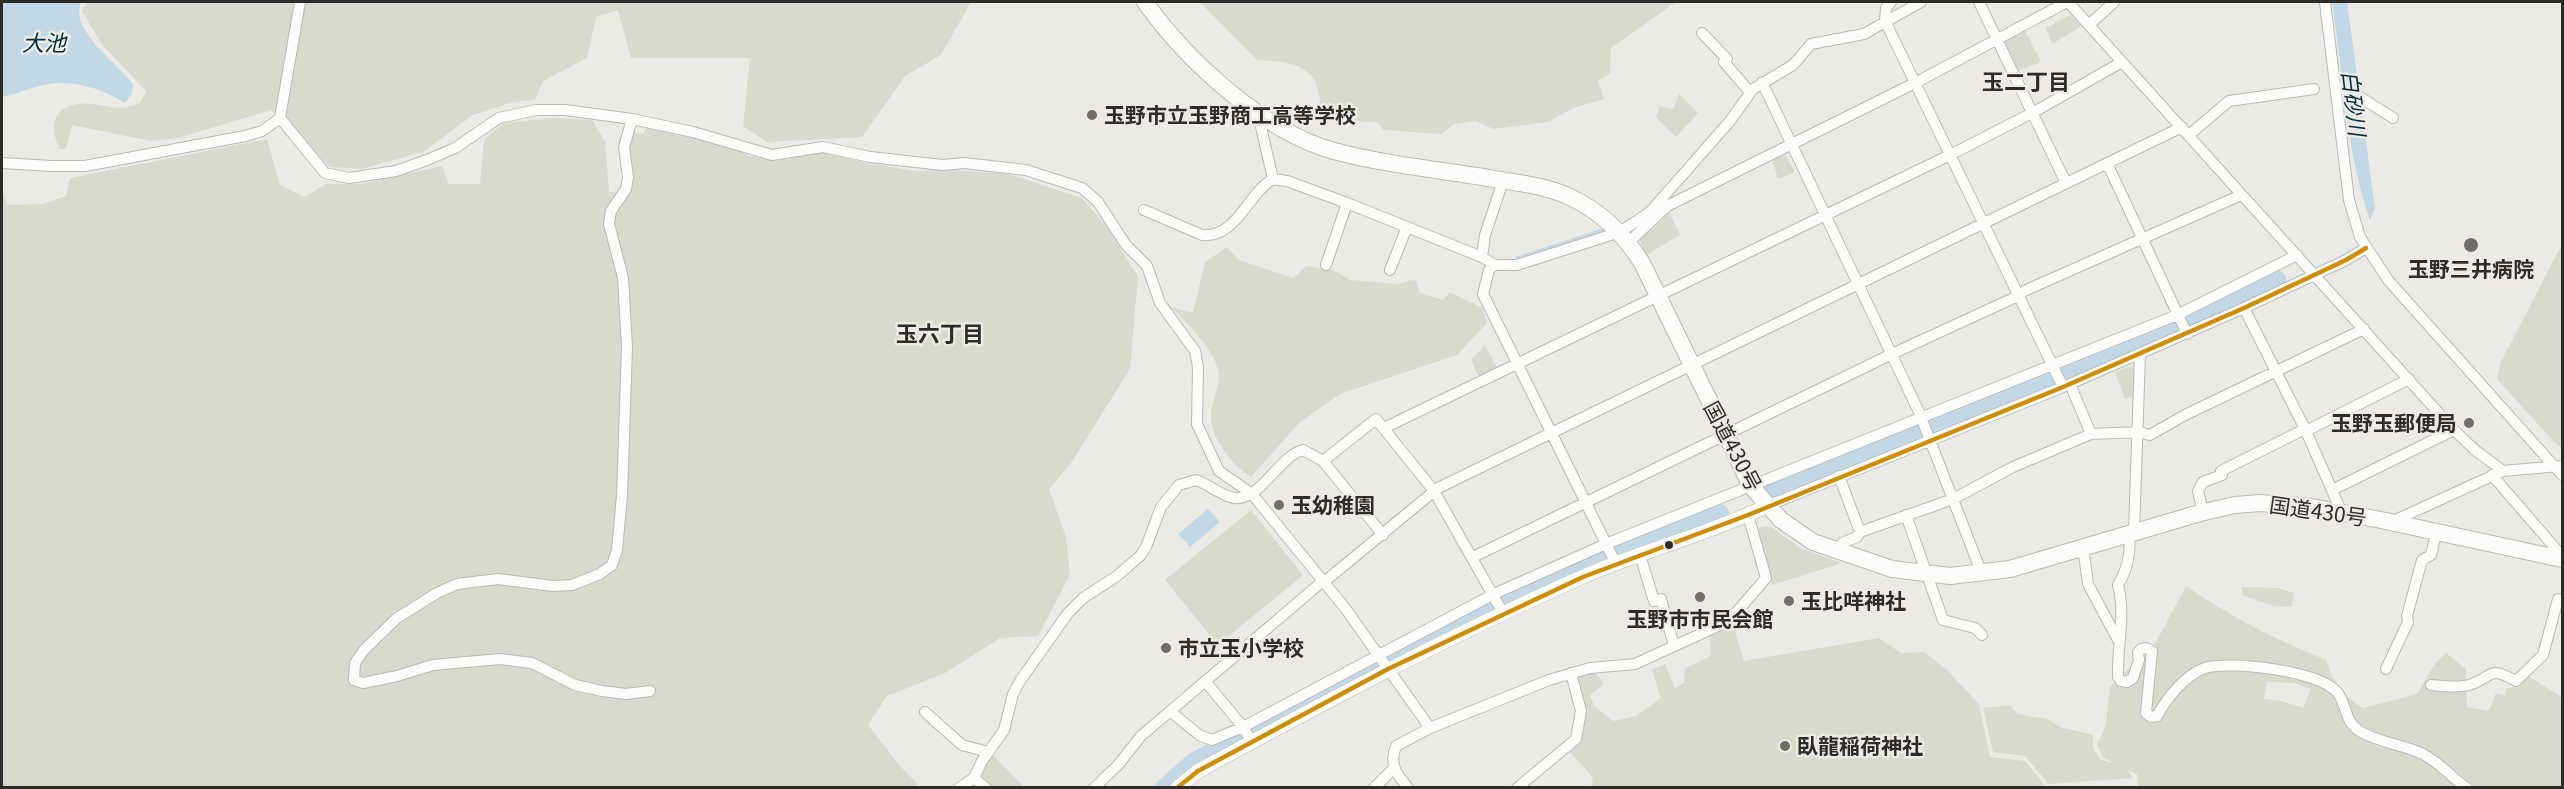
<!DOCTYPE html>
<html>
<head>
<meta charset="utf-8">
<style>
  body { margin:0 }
  #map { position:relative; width:2564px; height:789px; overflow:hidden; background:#ebeae5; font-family:Georgia,serif }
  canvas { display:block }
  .frame { position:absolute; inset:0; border:3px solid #2d2c29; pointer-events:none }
</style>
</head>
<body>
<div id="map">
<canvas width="2564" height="789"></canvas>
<div class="frame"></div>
</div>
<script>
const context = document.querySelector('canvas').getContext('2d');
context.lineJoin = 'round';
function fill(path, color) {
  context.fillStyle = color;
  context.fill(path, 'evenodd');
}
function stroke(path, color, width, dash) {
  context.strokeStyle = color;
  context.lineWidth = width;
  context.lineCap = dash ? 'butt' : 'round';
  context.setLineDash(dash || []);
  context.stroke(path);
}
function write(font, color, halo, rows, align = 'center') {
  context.font = font + ' Georgia,"Noto Sans JP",serif';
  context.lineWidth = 5;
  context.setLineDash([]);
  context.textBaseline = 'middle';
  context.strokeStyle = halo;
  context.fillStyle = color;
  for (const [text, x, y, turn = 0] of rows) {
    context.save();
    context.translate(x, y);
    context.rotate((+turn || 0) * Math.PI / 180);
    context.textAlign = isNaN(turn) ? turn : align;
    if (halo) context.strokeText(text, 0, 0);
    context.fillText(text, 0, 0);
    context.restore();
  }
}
fill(new Path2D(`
  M87 2H971L941 55 905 76 862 137 767 142 743 126 750 58H631L618 10 596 17 587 58 543 81 535 100 513 102 473 115 423 152 361 169 330 167 271 110 178 138 151 141 72 125 66 149H60C49 128 52 107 79 104 93 102 108 108 122 108 127 108 134 105 140 103L146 91 100 42 82 11Z
  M1200 2H1676L1611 48 1610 74 1598 80 1604 99 1573 108 1548 122 1493 129 1476 121 1454 124 1442 134 1383 130 1379 123C1357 120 1334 121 1311 119L1310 115 1320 109C1322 65 1293 62 1257 60Z
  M2070 15 2082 26 2052 44 2046 28Z
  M2024 29 2041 62 2018 71 2003 39Z
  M1679 94 1698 113 1676 137 1656 117 1660 106 1673 109Z
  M553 118 592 120 605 141 609 192 629 193 633 174 628 147 632 132 643 134 648 126 732 146 748 156 776 161 816 151 862 162 914 171 951 170 1009 174 1082 198 1110 231 1138 277 1130 369 1071 463 1049 489 1066 537 1070 575 1038 636 1000 638 945 673 887 696 868 725 901 767 918 784 915 787H2V192L8 205 43 204 66 196 70 178 267 139 280 185 305 197 326 184H361L442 166 449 184H480L484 140 504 123Z
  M1785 155 1795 172 1778 179 1772 160Z
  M1669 212 1680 235 1646 255 1638 237Z
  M2562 244V448L2554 442 2497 379 2500 364Z
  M1227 247 1239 260 1293 278 1307 266 1335 271 1350 280 1399 284 1415 279 1420 293 1443 300 1450 292 1482 308 1487 323 1457 355 1340 394 1299 423 1251 477C1232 465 1210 438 1211 414 1212 400 1222 382 1218 369 1210 344 1189 326 1171 307L1193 313 1205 262Z
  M1485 345 1498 369 1479 378 1471 360Z
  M2132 366 2136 367 2135 396 2125 399 2115 372Z
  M1251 510 1303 575 1218 645 1165 580Z
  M1770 526 1802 549 1842 563 1772 585 1755 528Z
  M2186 586C2231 617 2276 640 2326 660 2333 683 2343 696 2363 708L2417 694 2434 665 2446 653 2466 669 2467 707 2489 711 2496 693 2505 696 2507 688 2518 687 2528 676 2562 697V787L2138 788 2137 774 2128 770 2132 778 2049 784 2025 756 1993 752 1983 708 2010 705 2018 714 2047 719 2060 727 2093 735V749L2101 760 2114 763 2103 757 2097 745 2106 725 2110 687 2156 642ZM2267 682 2294 683 2311 689 2303 708 2281 701 2264 699Z
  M2242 587 2278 588 2294 593 2291 607 2273 606 2242 595Z
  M1726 626 1734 628 1744 661 1879 638 1901 653 1924 652 1946 669 1979 704 1990 757 2025 761 2046 787H1591L1593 778 1570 752 1582 741 1584 722 1576 679 1587 673H1596L1604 684 1590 695 1594 706 1613 721 1636 716 1661 698 1652 670 1665 664 1675 688 1684 683 1685 668 1711 656 1709 635Z
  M992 754 1024 787H991L979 779Z`), '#d7dbcc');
fill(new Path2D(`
  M2 2H81C69 30 117 63 133 84L132 93 125 103C104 89 74 80 48 84 32 87 17 94 2 97Z
  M2332 2H2347L2375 208 2370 220C2346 151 2343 74 2332 2Z
  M1208 509 1220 522 1190 547 1178 534Z`), '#c2d8e6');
stroke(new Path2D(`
  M1517 258 1606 229`), '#c2d8e6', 3);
stroke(new Path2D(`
  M1773 489 2062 377 2179 328 2276 280
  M1616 554 1719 514
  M1165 788 1195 762 1504 604 1608 558`), '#c2d8e6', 20);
const minor = new Path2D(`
  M300 2 280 118 325 173 349 178 396 171 427 160 455 148 499 118 536 110H565L632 119 693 132 772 155 823 147 870 157 943 165 964 163 1026 170 1082 188 1098 202 1126 245 1147 266 1160 303 1195 351 1198 367 1197 424 1219 471 1252 494 1345 608 1430 728
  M1891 2 1886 8 1885 21 2063 387
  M1979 2 2066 183
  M2068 2 2454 430 2475 450 2503 471
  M2325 2 2349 200 2360 237 2388 280 2562 475
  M2089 25 2114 2
  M1702 33 1727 59 1724 62 1750 92
  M1762 82 1919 412 1982 574
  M2335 86 2360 97 2393 118
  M632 119 624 147 628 177 626 189 611 211 609 224 623 278 627 347 622 496 617 550 612 565 600 574 572 585 553 586 498 579 457 584 437 593 397 618 364 650 355 663 354 680 363 683 397 676 433 665 500 659 532 663 575 685 602 691 626 694 650 691
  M2189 135 2229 101 2314 89
  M2 163 51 166H85L245 136 262 131 280 118
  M2107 163 2187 334
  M1273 179 1287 181 1347 203 1482 257 1495 265H1517L1620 232 1650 212 1730 121 1753 89 1793 65 1811 44 1864 34 1921 2
  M1144 210 1202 235C1237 238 1247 194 1273 179L1258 114
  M1629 242 1667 206 1915 83 2067 2
  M1482 257 1485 235 1503 181
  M1326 265 1347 203
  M1495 265 1489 270 1483 294 1616 564
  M1390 270 1407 227
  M2244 308 2306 431 2342 513
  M2070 384 2091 434
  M1384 428 1950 155 2034 112 2122 62
  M2306 431 2409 379
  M1323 461 1376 419 1434 491 1503 613
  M2221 471 2305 429
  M2492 475 2562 556
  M1839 476 1860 532 1953 499 2013 467 2091 434 2139 432 2150 435 2185 415 2364 329
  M2332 490 2454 430
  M1767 506 2063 387 2244 308 2346 260 2366 248
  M2203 512 2198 491 2203 482 2222 475
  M1906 515 1943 620 1975 628 1982 635
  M2391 522 2503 471 2559 466
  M2134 532 2140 354
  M2129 533C2131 553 2128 568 2118 585 2126 614 2117 646 2118 677L2121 681 2127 682 2133 678 2139 660 2138 653 2141 649 2146 648 2152 651 2146 713 2151 717 2157 716C2167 698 2185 675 2205 668 2230 660 2319 671 2337 692 2348 705 2343 723 2363 733 2382 743 2404 745 2423 754 2439 762 2452 778 2467 788
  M2083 547 2088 584 2118 640
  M1838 551 1842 543 1857 537 1860 532
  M1640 555 1654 601 1661 599 1674 646
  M1473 557 1892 354 2018 296 2024 291 2241 195
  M1324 582 1438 488 2182 127
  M2386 669 2408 622 2407 616 2422 560 2431 555 2436 534
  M1205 681 1243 727 1252 742
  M2431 685C2443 686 2457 688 2469 685 2494 678 2486 664 2516 681L2543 655 2558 599 2562 600
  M1170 711 1199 735 1212 740 1243 727 1494 594 1606 544 2177 315 2297 255
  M925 712 962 745 988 752
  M974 778 986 788
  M959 788 974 778 982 761 1004 730 1013 694 1020 681 1068 613 1083 598 1117 576 1140 556 1146 547 1161 507 1179 485 1196 480C1209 484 1220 496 1235 498 1260 501 1279 456 1303 450L1323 461 1383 535
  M1094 788 1118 765 1141 736 1323 581
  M1374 788 1393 769
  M1408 788C1396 773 1389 765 1396 746L1430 728 1549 680 1590 668 1635 664 1729 621 1766 578 1748 515
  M1517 788 1576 739 1581 711 1571 673`);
const major = new Path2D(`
  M1177 788 1198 771C1323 703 1449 636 1580 578 1641 551 1706 535 1767 506`);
const highway = new Path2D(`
  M1145 2C1186 60 1264 132 1334 151 1386 165 1442 170 1495 179 1520 183 1547 186 1570 197 1602 212 1624 234 1642 263L1751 486 1781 520 1813 542 1892 569 1950 576 2010 569 2200 513 2235 505 2260 503 2312 507 2381 520 2562 559`);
stroke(minor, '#bab8b5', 12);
stroke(major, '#bab8b5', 15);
stroke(highway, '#bab8b5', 18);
stroke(minor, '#fcfcfb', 10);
stroke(major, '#fcfcfb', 14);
stroke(highway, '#fcfcfb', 16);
stroke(new Path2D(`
  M1177 788 1198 771 1388 669 1583 577 1748 515 2063 387 2244 308 2346 260 2366 248`), '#cf8e08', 4.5);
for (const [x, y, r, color] of [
  [1092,115,6,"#706e6b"],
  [2471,245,8,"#706e6b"],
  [2469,423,6,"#706e6b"],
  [1279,505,6,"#706e6b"],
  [1669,545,5,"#2d2c29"],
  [1700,597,6,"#706e6b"],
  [1789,601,6,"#706e6b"],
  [1166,648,6,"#706e6b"],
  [1785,746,6,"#706e6b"]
]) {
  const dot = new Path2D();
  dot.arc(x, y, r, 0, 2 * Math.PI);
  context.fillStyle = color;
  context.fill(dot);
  stroke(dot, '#edebe3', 2);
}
write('bold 21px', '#2d2c29', '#edebe3', [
  ["玉野市立玉野商工高等学校",1104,115],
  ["玉野三井病院",2471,269,"center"],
  ["玉野玉郵便局",2457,423,"right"],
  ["玉幼稚園",1291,505],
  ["玉比咩神社",1801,601],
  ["玉野市市民会館",1700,619,"center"],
  ["市立玉小学校",1178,648],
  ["臥龍稲荷神社",1797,746]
], 'left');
write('21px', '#2d2c29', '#edebe3', [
  ["国道430号",1733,446,62],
  ["国道430号",2318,511,8]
]);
write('italic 22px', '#022e44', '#edebe3', [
  ["大池",44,43],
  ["白砂川",2354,103,83]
]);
write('bold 22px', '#2d2c29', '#edebe3', [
  ["玉二丁目",2026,82],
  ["玉六丁目",940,334]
]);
</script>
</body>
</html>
